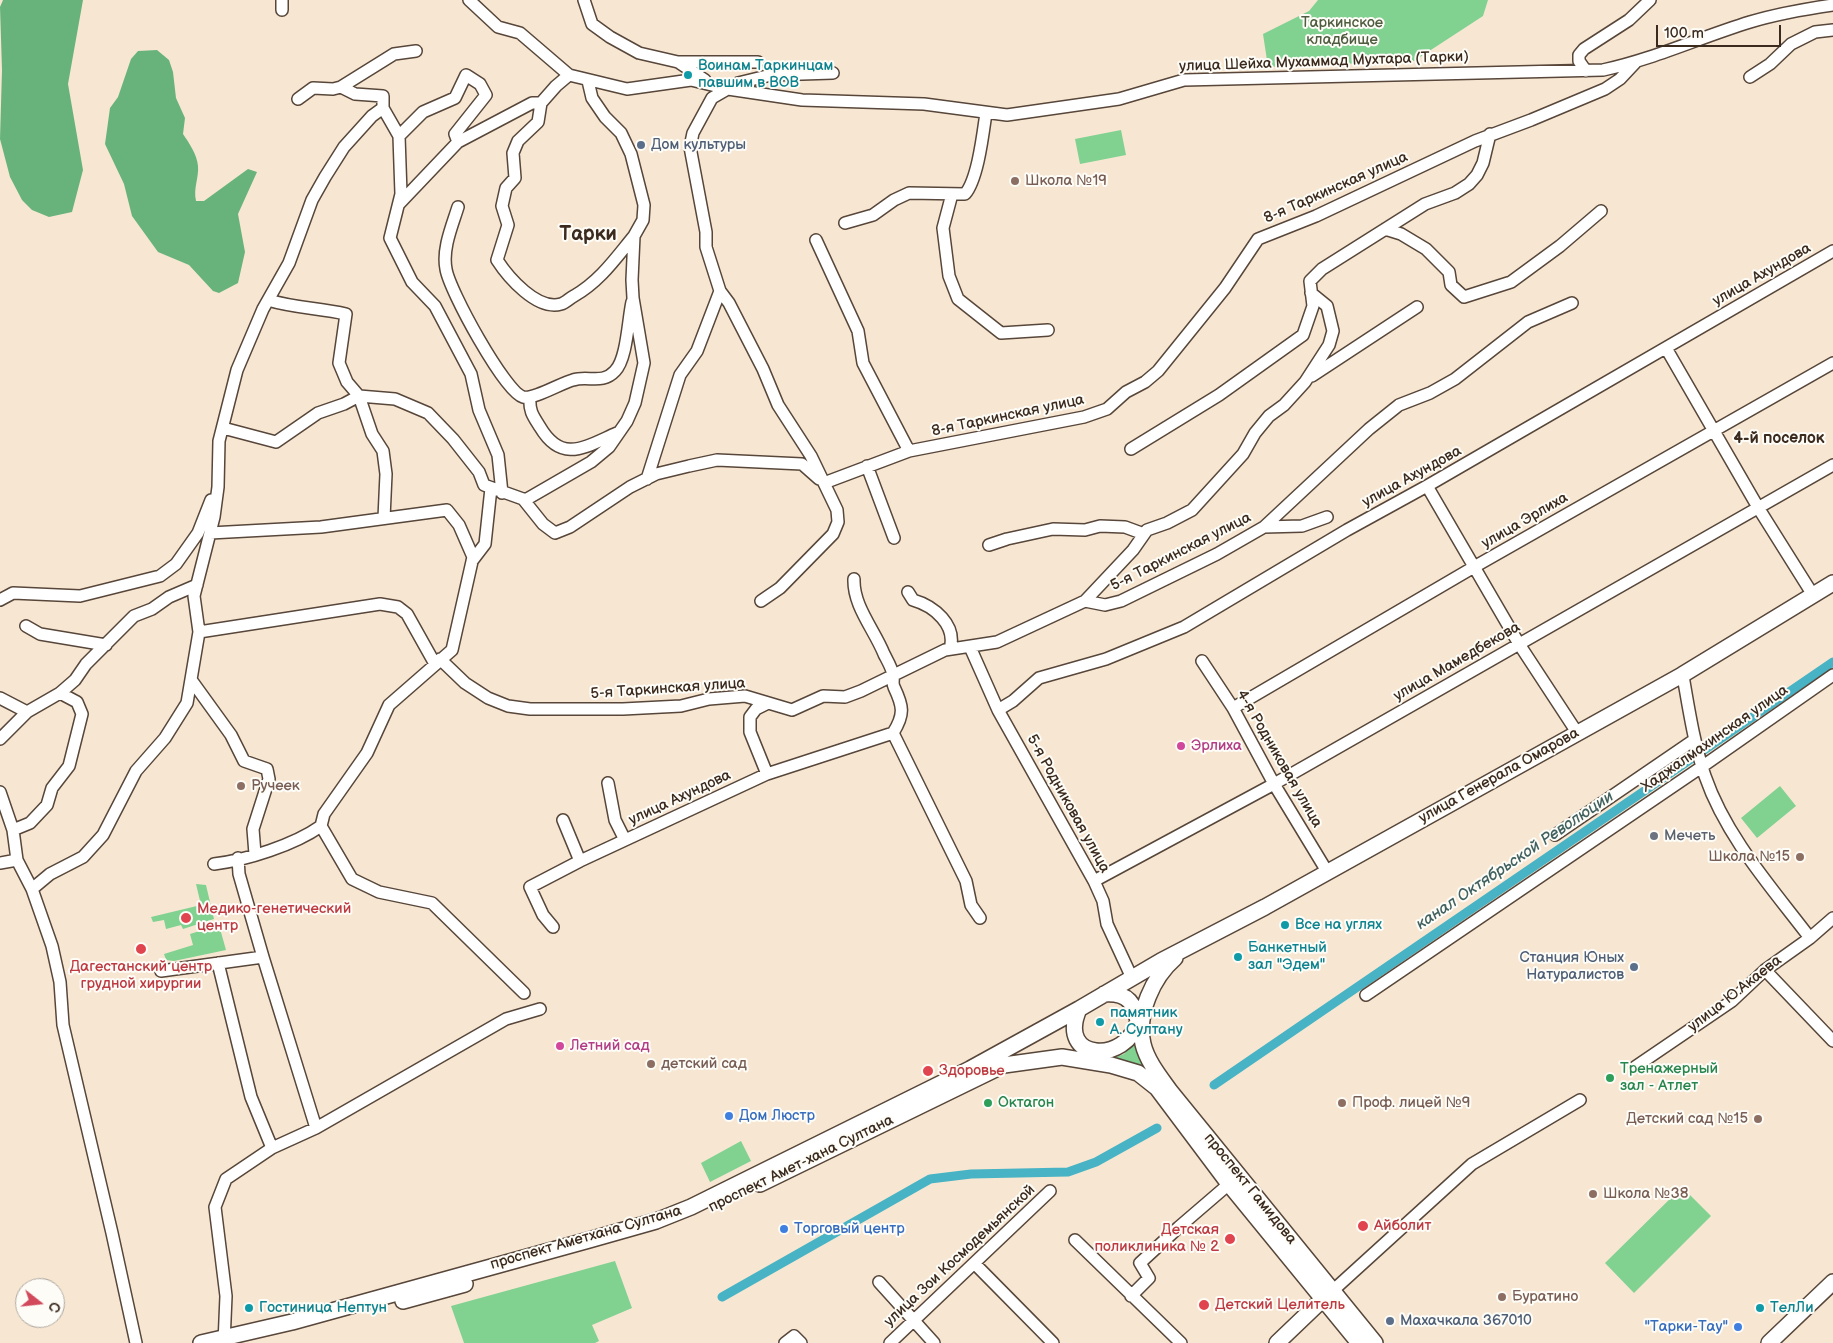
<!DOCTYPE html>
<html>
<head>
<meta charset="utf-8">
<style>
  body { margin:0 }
  #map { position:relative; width:1833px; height:1343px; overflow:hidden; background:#f7e7d2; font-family:"Balsamiq Sans",sans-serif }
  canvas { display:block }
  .north { position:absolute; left:15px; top:1278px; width:50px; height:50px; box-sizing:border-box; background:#fdfcf7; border:1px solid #afa8a0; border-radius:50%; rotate:106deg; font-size:14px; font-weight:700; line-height:20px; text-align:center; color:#3b2a1e }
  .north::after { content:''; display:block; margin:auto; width:18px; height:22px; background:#d1495b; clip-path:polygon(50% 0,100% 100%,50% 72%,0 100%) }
  .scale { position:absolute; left:1656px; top:25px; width:125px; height:22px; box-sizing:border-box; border:2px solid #3b2a1e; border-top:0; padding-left:6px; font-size:15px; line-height:18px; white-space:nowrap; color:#3b2a1e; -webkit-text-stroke:4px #fdfcf7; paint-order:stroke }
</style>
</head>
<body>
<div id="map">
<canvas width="1833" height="1343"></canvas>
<div class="north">С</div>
<div class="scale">100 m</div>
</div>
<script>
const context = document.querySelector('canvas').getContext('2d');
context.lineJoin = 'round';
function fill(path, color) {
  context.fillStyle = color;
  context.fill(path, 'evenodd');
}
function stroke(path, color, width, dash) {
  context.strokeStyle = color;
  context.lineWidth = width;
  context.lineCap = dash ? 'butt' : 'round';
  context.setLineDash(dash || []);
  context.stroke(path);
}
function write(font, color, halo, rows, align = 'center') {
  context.font = font + ' "Balsamiq Sans",sans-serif';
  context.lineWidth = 4;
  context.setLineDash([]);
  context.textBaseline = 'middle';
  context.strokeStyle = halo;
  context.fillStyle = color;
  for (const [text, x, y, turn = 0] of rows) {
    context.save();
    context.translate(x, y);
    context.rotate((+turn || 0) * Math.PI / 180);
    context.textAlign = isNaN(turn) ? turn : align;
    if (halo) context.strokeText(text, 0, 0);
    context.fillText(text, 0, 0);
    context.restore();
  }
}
fill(new Path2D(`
  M1318 0H1488L1483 16 1414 61 1268 67 1263 34 1309 11Z
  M1121 130 1126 155 1080 164 1075 139Z
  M1780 786 1796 806 1757 838 1741 818Z
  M196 884 206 885 214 919 183 929 181 925 166 929 164 920 153 922 151 917 201 905Z
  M219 925 226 950 174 961 166 960 164 954 193 945 190 934Z
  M1135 1042 1146 1071 1109 1060 1124 1054Z
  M741 1141 751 1161 710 1182 701 1163Z
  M1682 1187 1711 1216 1634 1293 1605 1263Z
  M615 1261 632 1308 592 1325 599 1341 595 1343H464L451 1306Z`), '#81d191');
fill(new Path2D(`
  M3 0H83L68 84 83 170 72 212 49 217 32 210 22 200 10 177 0 139 2 70 0 7Z
  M157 50 169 60 173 72 176 98 185 118 183 134C189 143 197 154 198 166 199 178 193 188 196 201H204L248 169 257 172 238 214 245 252 238 283 219 293 213 291 189 265 158 252 132 216 124 184 105 144 110 108 118 97 131 59 138 51Z`), '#68b37b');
stroke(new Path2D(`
  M1214 1085 1833 662
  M722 1297 930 1179 971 1174 1068 1172 1096 1162 1157 1128`), '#47b3c4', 9);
const minor = new Path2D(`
  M282 0V10
  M469 0 498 27 520 33 569 75 627 89 691 80 728 89 802 100 924 104 1007 115 1119 99 1184 80 1603 70C1654 59 1701 37 1750 22 1777 14 1805 9 1833 5
  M584 0 592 24 610 37 639 53 678 62 705 80
  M678 62H758
  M1586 71 1579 61V55L1584 49 1629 20 1650 0
  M1750 77 1770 64 1791 44 1815 32 1833 30
  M341 87 394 54 416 51
  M298 99 313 88 333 89 341 87 355 94 383 96V108L399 136 401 194 390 238 412 282 435 306 471 374 479 410 498 455 502 493
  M541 103 538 122 518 141 513 153 515 178 506 188 502 206 508 225 497 260C508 277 537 311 561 304 565 303 570 298 574 296 600 281 615 259 634 236
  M399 136 423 112 455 98 466 75 480 84 486 95 455 134 458 142
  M952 194 943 228 949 276 958 299 1001 333 1048 330
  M399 204 458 142 532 103H541L556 86 569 75
  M458 207C452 226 442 249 446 269 449 290 505 392 523 397 533 400 561 383 573 380 588 375 602 385 615 371 627 359 628 320 632 302
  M845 223 873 215 894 200 909 193 965 194C978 179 983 133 986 113
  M1385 229 1401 234 1426 249 1449 272 1451 285 1464 297 1511 282 1560 246 1601 211
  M816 240 858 331 863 363 909 451
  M720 291 706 247V232L690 147 693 133 712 98 738 83 771 75 833 73
  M268 300C294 308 320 308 346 314L339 363 347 382 359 396 372 434 383 451 386 474 384 518
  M1666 348 1759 509 1813 595
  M1312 376 1417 307
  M530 398C529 411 533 416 540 427 562 464 585 447 617 433
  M223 428 276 442 318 413 344 404 359 396 395 399 428 413 453 439 479 472 484 485 523 499H527L591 462 609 447 627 421 635 403 644 363 633 298 632 280 634 236 643 220 644 205 631 154 621 133 605 117 592 98 588 81
  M1131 449 1219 395 1303 335 1313 306 1310 281 1322 269 1425 204 1455 193 1469 184 1477 175 1483 163 1490 134
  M867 466 894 538
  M647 479 680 375 697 351 720 291 729 303 763 369 778 405 811 456 837 510 838 522 833 534 780 588 761 601
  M824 483 909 451 1084 417 1107 409 1126 392 1145 382 1158 371 1225 288 1258 239 1316 216 1475 141 1531 120 1605 89 1620 79 1635 63
  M1427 486 1519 644 1578 734
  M523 499 543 524 555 533 570 527 630 487 656 474 689 466 717 460 802 464 819 479
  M1264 527 1302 526 1327 517
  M210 533 321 527 447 510 459 525 473 557 452 650 389 705 367 753 324 814 321 826C294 845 247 860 214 864
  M989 545 1007 539 1053 529 1085 530 1100 526 1125 527 1144 534
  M472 561 485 544 491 488
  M854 579C853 606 874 629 884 654 887 660 892 668 893 675 894 679 892 683 894 687 903 706 905 714 893 733
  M908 592 913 600C934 606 957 625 950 649
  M0 600 13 593 80 596 160 576 176 564 198 533 211 500
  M1085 601 1133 550 1147 530 1167 523 1192 510 1243 454 1255 433 1269 416 1284 405 1305 382 1329 345 1333 331 1327 306 1311 293
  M26 626 40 634 106 645
  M199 632 380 604 398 607 407 614 435 664
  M970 647 998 710 1094 881 1103 901 1107 924 1132 978
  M440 659 465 683 488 698 508 706 530 709H623L681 706 709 699 745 696 792 710 823 696 845 697 861 691 945 650 997 642 1085 601 1105 605 1121 601 1217 554 1264 527 1369 429 1399 405 1430 393 1455 379 1528 322 1572 303
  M1202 661 1233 708 1274 784 1328 873
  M1683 676C1689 710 1694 744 1705 776 1726 837 1772 888 1810 938
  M192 681 231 735 244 761 267 769 269 779 253 829 255 854
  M0 698 27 712
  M1233 708 1474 567 1833 363
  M998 710 1013 701 1039 678 1106 659 1184 627 1347 530 1427 486 1833 251
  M893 733 966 881 971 905 980 918
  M0 739 27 712 60 693 75 680 86 664 134 616 152 609 169 597 197 585
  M767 774 750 732V717L756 709 768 703
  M608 783 615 820 625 840
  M0 792 13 830 17 860 32 889 52 946 60 982 63 1025 112 1233 136 1343
  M563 820 580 861
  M321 826 352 879 379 892 432 903 524 993
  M13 830 30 823 47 805 52 788 69 766 82 714 77 702 60 693
  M1555 835 1694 740
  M238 858 239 874 263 957 316 1128
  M0 863 17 860
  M1094 881 1274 784 1833 465
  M32 889 50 874 83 857 103 835 136 771 165 738 187 703 199 632 194 596 214 517 218 487 219 441 237 370 263 309 289 263 312 200 325 177 344 147 372 116 383 108
  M553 927 543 915 530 887 580 861 767 774 893 733
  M218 963 251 1097 272 1148
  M1765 970 1833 1041
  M161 971 263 957
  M1366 995 1703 766 1833 675
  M1635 1067 1732 1001 1765 970 1810 938 1833 918
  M1075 1240 1181 1343
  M975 1264 1053 1343
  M879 1282 934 1343
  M1328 1295 1472 1164 1580 1100
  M1131 1296 1149 1278 1140 1263 1179 1227 1229 1184
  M224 1343 226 1296 215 1207 226 1179 272 1148 316 1128 506 1019 540 1009
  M785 1343 794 1336 801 1343
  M890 1343 1050 1191`);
const major = new Path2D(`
  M1175 958C1153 977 1136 1014 1143 1044 1147 1061 1160 1077 1170 1091L1375 1343
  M1104 994C1129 992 1135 1004 1139 1026
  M1079 1009C1056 1062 1127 1064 1138 1021
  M760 1184 1004 1065 1062 1057 1111 1065 1138 1073 1157 1088 1229 1184 1359 1343
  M403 1301 465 1284
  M201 1343 292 1322 589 1240 656 1221 691 1207 970 1069 1079 1009 1161 961 1265 907 1682 675 1833 583
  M1277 1343 1323 1299
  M1769 1343 1833 1282`);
stroke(minor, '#574639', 14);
stroke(major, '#574639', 18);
stroke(minor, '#fff', 11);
stroke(major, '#fff', 15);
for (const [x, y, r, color] of [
  [688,75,5,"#0f9aa8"],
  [641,145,5,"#5c6f8a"],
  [1015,181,5,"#8d6e63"],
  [1181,746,5,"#d1479c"],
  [241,786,5,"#8d6e63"],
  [1654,836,5,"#6b7280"],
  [1800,857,5,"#8d6e63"],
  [186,918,6,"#e0444e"],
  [1285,925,5,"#0f9aa8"],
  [141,949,6,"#e0444e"],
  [1238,957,5,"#0f9aa8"],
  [1634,967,5,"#5c6f8a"],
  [1100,1022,5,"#0f9aa8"],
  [560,1046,5,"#d1479c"],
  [651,1064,5,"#8d6e63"],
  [928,1071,6,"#e0444e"],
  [1610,1078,5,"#2e9e5b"],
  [988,1103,5,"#2e9e5b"],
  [1342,1103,5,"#8d6e63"],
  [729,1116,5,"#3f7fe0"],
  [1758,1119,5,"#8d6e63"],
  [1593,1194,5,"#8d6e63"],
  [1363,1226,6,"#e0444e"],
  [784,1229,5,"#3f7fe0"],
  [1230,1239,6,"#e0444e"],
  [1502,1297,5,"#8d6e63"],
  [1204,1305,6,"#e0444e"],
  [249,1308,5,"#0f9aa8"],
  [1760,1308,5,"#0f9aa8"],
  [1390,1321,5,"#5c6f8a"],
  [1738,1327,5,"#3f7fe0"]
]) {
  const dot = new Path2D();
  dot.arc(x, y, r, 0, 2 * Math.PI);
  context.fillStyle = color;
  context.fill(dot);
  stroke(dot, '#fdfcf7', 2);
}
write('15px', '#505c40', '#fdfcf7', [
  ["Таркинское",1342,23],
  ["кладбище",1342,40]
]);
write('15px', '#3b2a1e', '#fdfcf7', [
  ["улица Шейха Мухаммад Мухтара (Тарки)",1324,62,-2],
  ["8-я Таркинская улица",1336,188,-24],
  ["улица Ахундова",1762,275,-30],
  ["8-я Таркинская улица",1008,416,-12],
  ["улица Ахундова",1412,477,-29],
  ["улица Эрлиха",1525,521,-30],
  ["5-я Таркинская улица",1181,552,-27],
  ["улица Мамедбекова",1457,662,-30],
  ["5-я Таркинская улица",668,689,-4],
  ["Хаджалмахинская улица",1715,739,-35],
  ["4-я Родниковая улица",1279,759,60],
  ["улица Генерала Омарова",1499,776,-29],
  ["улица Ахундова",680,798,-25],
  ["5-я Родниковая улица",1068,804,61],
  ["улица Ю.Акаева",1735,994,-38],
  ["проспект Амет-хана Султана",801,1164,-26],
  ["проспект Гамидова",1250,1189,51],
  ["проспект Аметхана Султана",586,1238,-16],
  ["улица Зои Космодемьянской",960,1256,-43]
]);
write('15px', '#0d838f', '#fdfcf7', [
  ["Воинам Таркинцам",698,66],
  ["павшим в ВОВ",698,83],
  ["Все на углях",1295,925],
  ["Банкетный",1248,948],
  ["зал \"Эдем\"",1248,965],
  ["памятник",1110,1013],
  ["А. Султану",1110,1030],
  ["Гостиница Нептун",259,1308],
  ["ТелЛи",1770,1308]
], 'left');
write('15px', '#4e5e75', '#fdfcf7', [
  ["Дом культуры",651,145],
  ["Станция Юных",1624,958,"right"],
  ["Натуралистов",1624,975,"right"],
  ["Махачкала 367010",1400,1321]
], 'left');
write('15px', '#785e54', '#fdfcf7', [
  ["Школа №19",1025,181],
  ["Ручеек",251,786],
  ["Школа №15",1790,857,"right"],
  ["детский сад",661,1064],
  ["Проф. лицей №9",1352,1103],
  ["Детский сад №15",1748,1119,"right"],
  ["Школа №38",1603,1194],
  ["Буратино",1512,1297]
], 'left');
write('15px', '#b23c85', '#fdfcf7', [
  ["Эрлиха",1191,746],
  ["Летний сад",570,1046]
], 'left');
write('15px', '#5b616d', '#fdfcf7', [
  ["Мечеть",1664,836]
], 'left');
write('15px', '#be3a42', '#fdfcf7', [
  ["Медико-генетический",197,909],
  ["центр",197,926],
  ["Дагестанский центр",141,967,"center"],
  ["грудной хирургии",141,984,"center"],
  ["Здоровье",939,1071],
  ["Айболит",1374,1226],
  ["Детская",1219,1230,"right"],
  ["поликлиника № 2",1219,1247,"right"],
  ["Детский Целитель",1215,1305]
], 'left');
write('15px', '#27864d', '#fdfcf7', [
  ["Тренажерный",1620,1069],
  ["зал - Атлет",1620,1086],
  ["Октагон",998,1103]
], 'left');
write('15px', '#366cbe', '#fdfcf7', [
  ["Дом Люстр",739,1116],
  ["Торговый центр",794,1229],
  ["\"Тарки-Тау\"",1728,1327,"right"]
], 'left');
write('bold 16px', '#3b2a1e', '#fdfcf7', [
  ["4-й поселок",1779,439]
]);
write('italic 16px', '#406160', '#fdfcf7', [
  ["канал Октябрьской Революции",1515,861,-34]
]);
write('bold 20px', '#3b2a1e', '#fdfcf7', [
  ["Тарки",588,235]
]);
</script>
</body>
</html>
